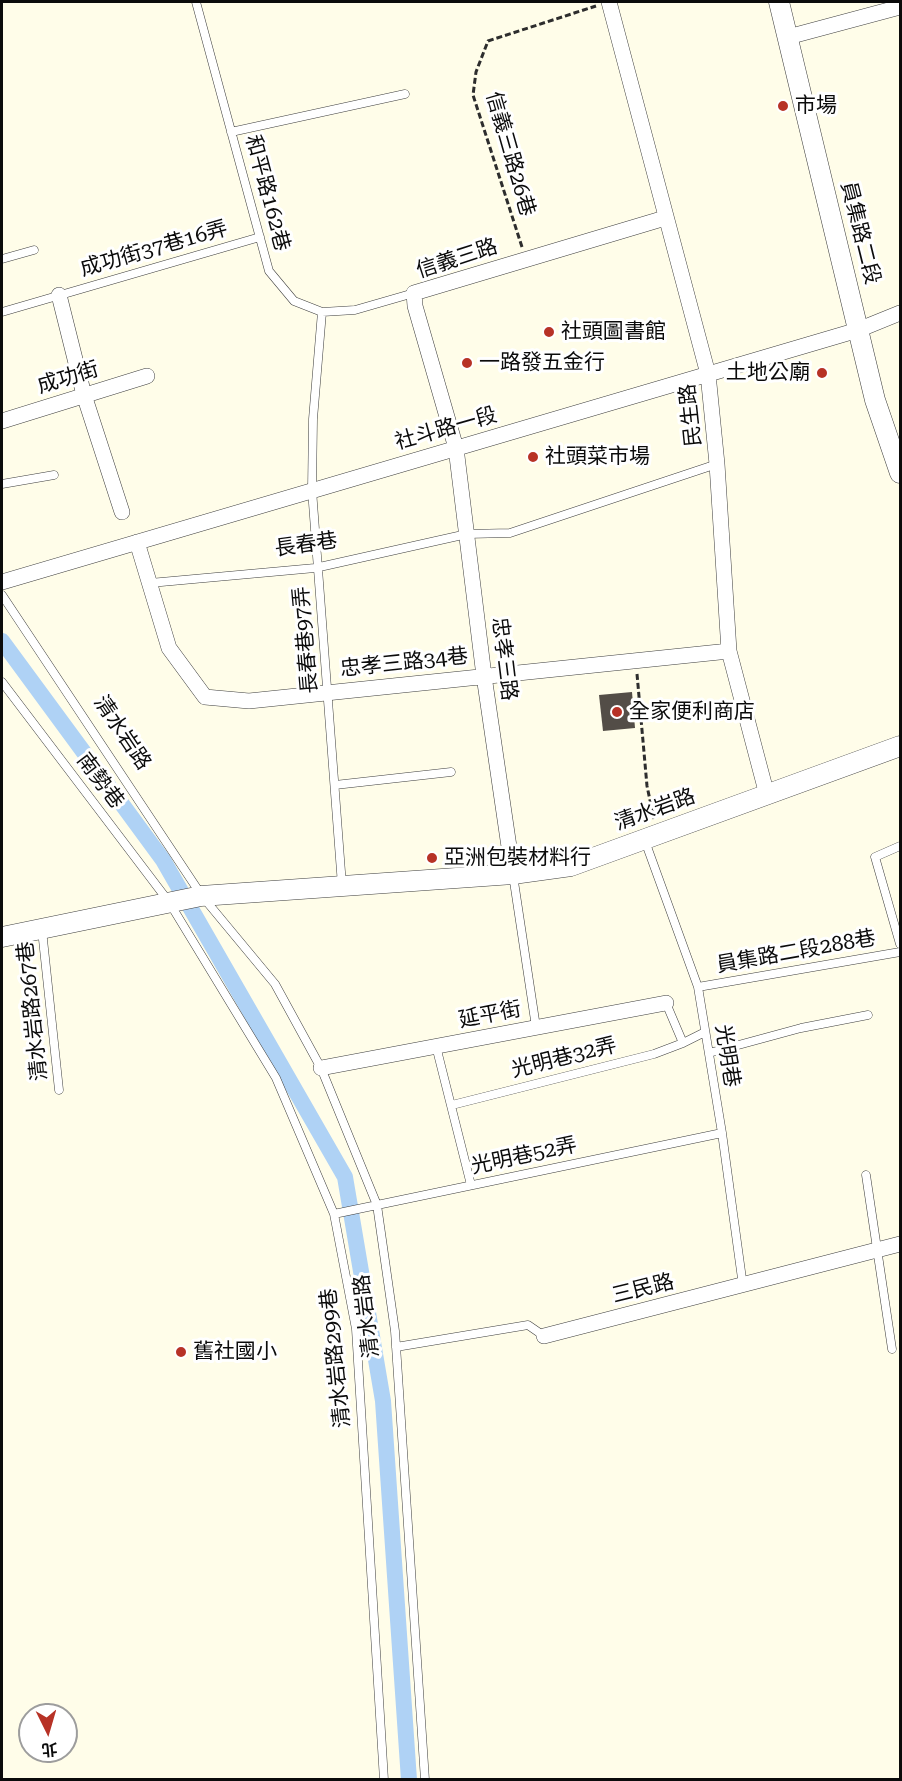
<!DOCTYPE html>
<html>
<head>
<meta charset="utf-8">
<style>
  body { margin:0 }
  #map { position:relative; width:902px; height:1781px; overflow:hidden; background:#fffde9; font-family:"Roboto Serif","Noto Sans TC",serif }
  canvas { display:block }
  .frame { position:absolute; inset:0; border:3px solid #0b0b0b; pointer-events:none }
  .north { position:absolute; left:18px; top:1703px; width:60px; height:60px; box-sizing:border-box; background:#fff; border:2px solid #9d9d9d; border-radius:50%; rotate:175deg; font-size:16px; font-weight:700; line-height:24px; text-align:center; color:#0b0b0b }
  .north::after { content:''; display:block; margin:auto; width:21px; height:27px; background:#b73226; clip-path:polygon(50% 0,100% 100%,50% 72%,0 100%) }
</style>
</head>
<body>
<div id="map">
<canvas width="902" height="1781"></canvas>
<div class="frame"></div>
<div class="north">北</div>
</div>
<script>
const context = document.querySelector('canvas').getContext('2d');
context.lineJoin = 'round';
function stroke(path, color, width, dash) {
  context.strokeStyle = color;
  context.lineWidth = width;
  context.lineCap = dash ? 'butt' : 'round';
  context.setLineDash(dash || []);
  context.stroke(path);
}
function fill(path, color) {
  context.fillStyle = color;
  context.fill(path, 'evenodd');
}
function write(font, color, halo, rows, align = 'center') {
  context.font = font + ' "Roboto Serif","Noto Sans TC",serif';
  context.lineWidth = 6;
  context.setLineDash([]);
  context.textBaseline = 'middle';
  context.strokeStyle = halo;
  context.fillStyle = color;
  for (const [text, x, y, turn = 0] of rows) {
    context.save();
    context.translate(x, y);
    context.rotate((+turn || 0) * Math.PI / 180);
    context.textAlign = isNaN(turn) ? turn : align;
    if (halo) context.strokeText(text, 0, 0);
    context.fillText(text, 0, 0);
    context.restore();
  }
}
stroke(new Path2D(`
  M2 641 163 860 345 1177 383 1401 409 1780`), '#afd2f5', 16);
fill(new Path2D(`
  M632 692 635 728 603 731 599 695Z`), '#534d47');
const service = new Path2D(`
  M196 2 269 271 294 301 322 312 355 310 414 293
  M231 132 405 94
  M2 259 34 250
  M2 312 260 237
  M322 312 313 419 312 490 342 885
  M2 484 54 475
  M150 583 315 568 467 534 510 533 717 464
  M2 595 202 896 275 984 321 1068 377 1205 395 1331 425 1780
  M2 682 169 902 276 1078 334 1214 356 1329 384 1780
  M335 785 451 772
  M645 841 698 987 722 1133 743 1286
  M900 846 875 857 900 944
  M513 875 536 1027
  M42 930 59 1090
  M698 987 900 952
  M666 1003 683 1043 705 1032
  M436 1046 471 1185
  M709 1053 801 1028 868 1015
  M452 1105 654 1054 683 1043
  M866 1175 892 1349
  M334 1214 722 1133
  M396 1347 528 1325 544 1336`);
const minor = new Path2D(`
  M609 2 708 374 717 464 729 651 767 795
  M788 37 900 7
  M59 295 84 395 122 512
  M2 421 147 376
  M137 542 169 648 205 697 249 701 729 651
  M2 582 858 330 900 313
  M513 874 484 676 456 448 415 306 414 293 665 218
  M321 1068 666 1003
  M544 1336 900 1244`);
const tertiary = new Path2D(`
  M779 2 875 400 900 473
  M2 937 201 896 513 874 571 866 900 746`);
stroke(service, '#3e3e3e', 9);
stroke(minor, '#3e3e3e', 16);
stroke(tertiary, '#3e3e3e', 21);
stroke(new Path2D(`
  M522 247 473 95 476 72 488 41 596 6
  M637 674 647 786 654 819`), '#2d2d2d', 3, [6, 3]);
stroke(service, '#fff', 8);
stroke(minor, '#fff', 15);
stroke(tertiary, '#fff', 20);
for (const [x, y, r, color] of [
  [783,106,6,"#b73226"],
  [549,332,6,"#b73226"],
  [467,363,6,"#b73226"],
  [822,373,6,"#b73226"],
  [533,457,6,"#b73226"],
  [617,712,6,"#b73226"],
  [432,858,6,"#b73226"],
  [181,1352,6,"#b73226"]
]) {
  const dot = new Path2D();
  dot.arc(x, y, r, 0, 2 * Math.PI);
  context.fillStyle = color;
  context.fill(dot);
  stroke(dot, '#fff', 2);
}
write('21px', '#0b0b0b', '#fff', [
  ["市場",795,106],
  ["社頭圖書館",561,332],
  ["一路發五金行",479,363],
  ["土地公廟",810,373,"right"],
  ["社頭菜市場",545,457],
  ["全家便利商店",629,712],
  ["亞洲包裝材料行",444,858],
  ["舊社國小",193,1352]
], 'left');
write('21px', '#0b0b0b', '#fff', [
  ["信義三路26巷",510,154,74],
  ["和平路162巷",267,193,75],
  ["員集路二段",860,233,76],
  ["成功街37巷16弄",154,249,-16],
  ["信義三路",457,259,-18],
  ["成功街",68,378,-17],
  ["民生路",691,415,-96],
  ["社斗路一段",446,429,-16],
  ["長春巷",306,545,-8],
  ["長春巷97弄",306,640,-95],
  ["忠孝三路",504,659,83],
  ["忠孝三路34巷",404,663,-6],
  ["清水岩路",122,733,56],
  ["南勢巷",100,781,53],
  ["清水岩路",655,810,-20],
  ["員集路二段288巷",796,952,-10],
  ["清水岩路267巷",33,1011,-96],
  ["延平街",490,1015,-11],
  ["光明巷",727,1056,81],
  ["光明巷32弄",564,1058,-14],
  ["光明巷52弄",524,1156,-12],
  ["三民路",643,1289,-14],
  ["清水岩路",367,1316,-97],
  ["清水岩路299巷",336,1358,-96]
]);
</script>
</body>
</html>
